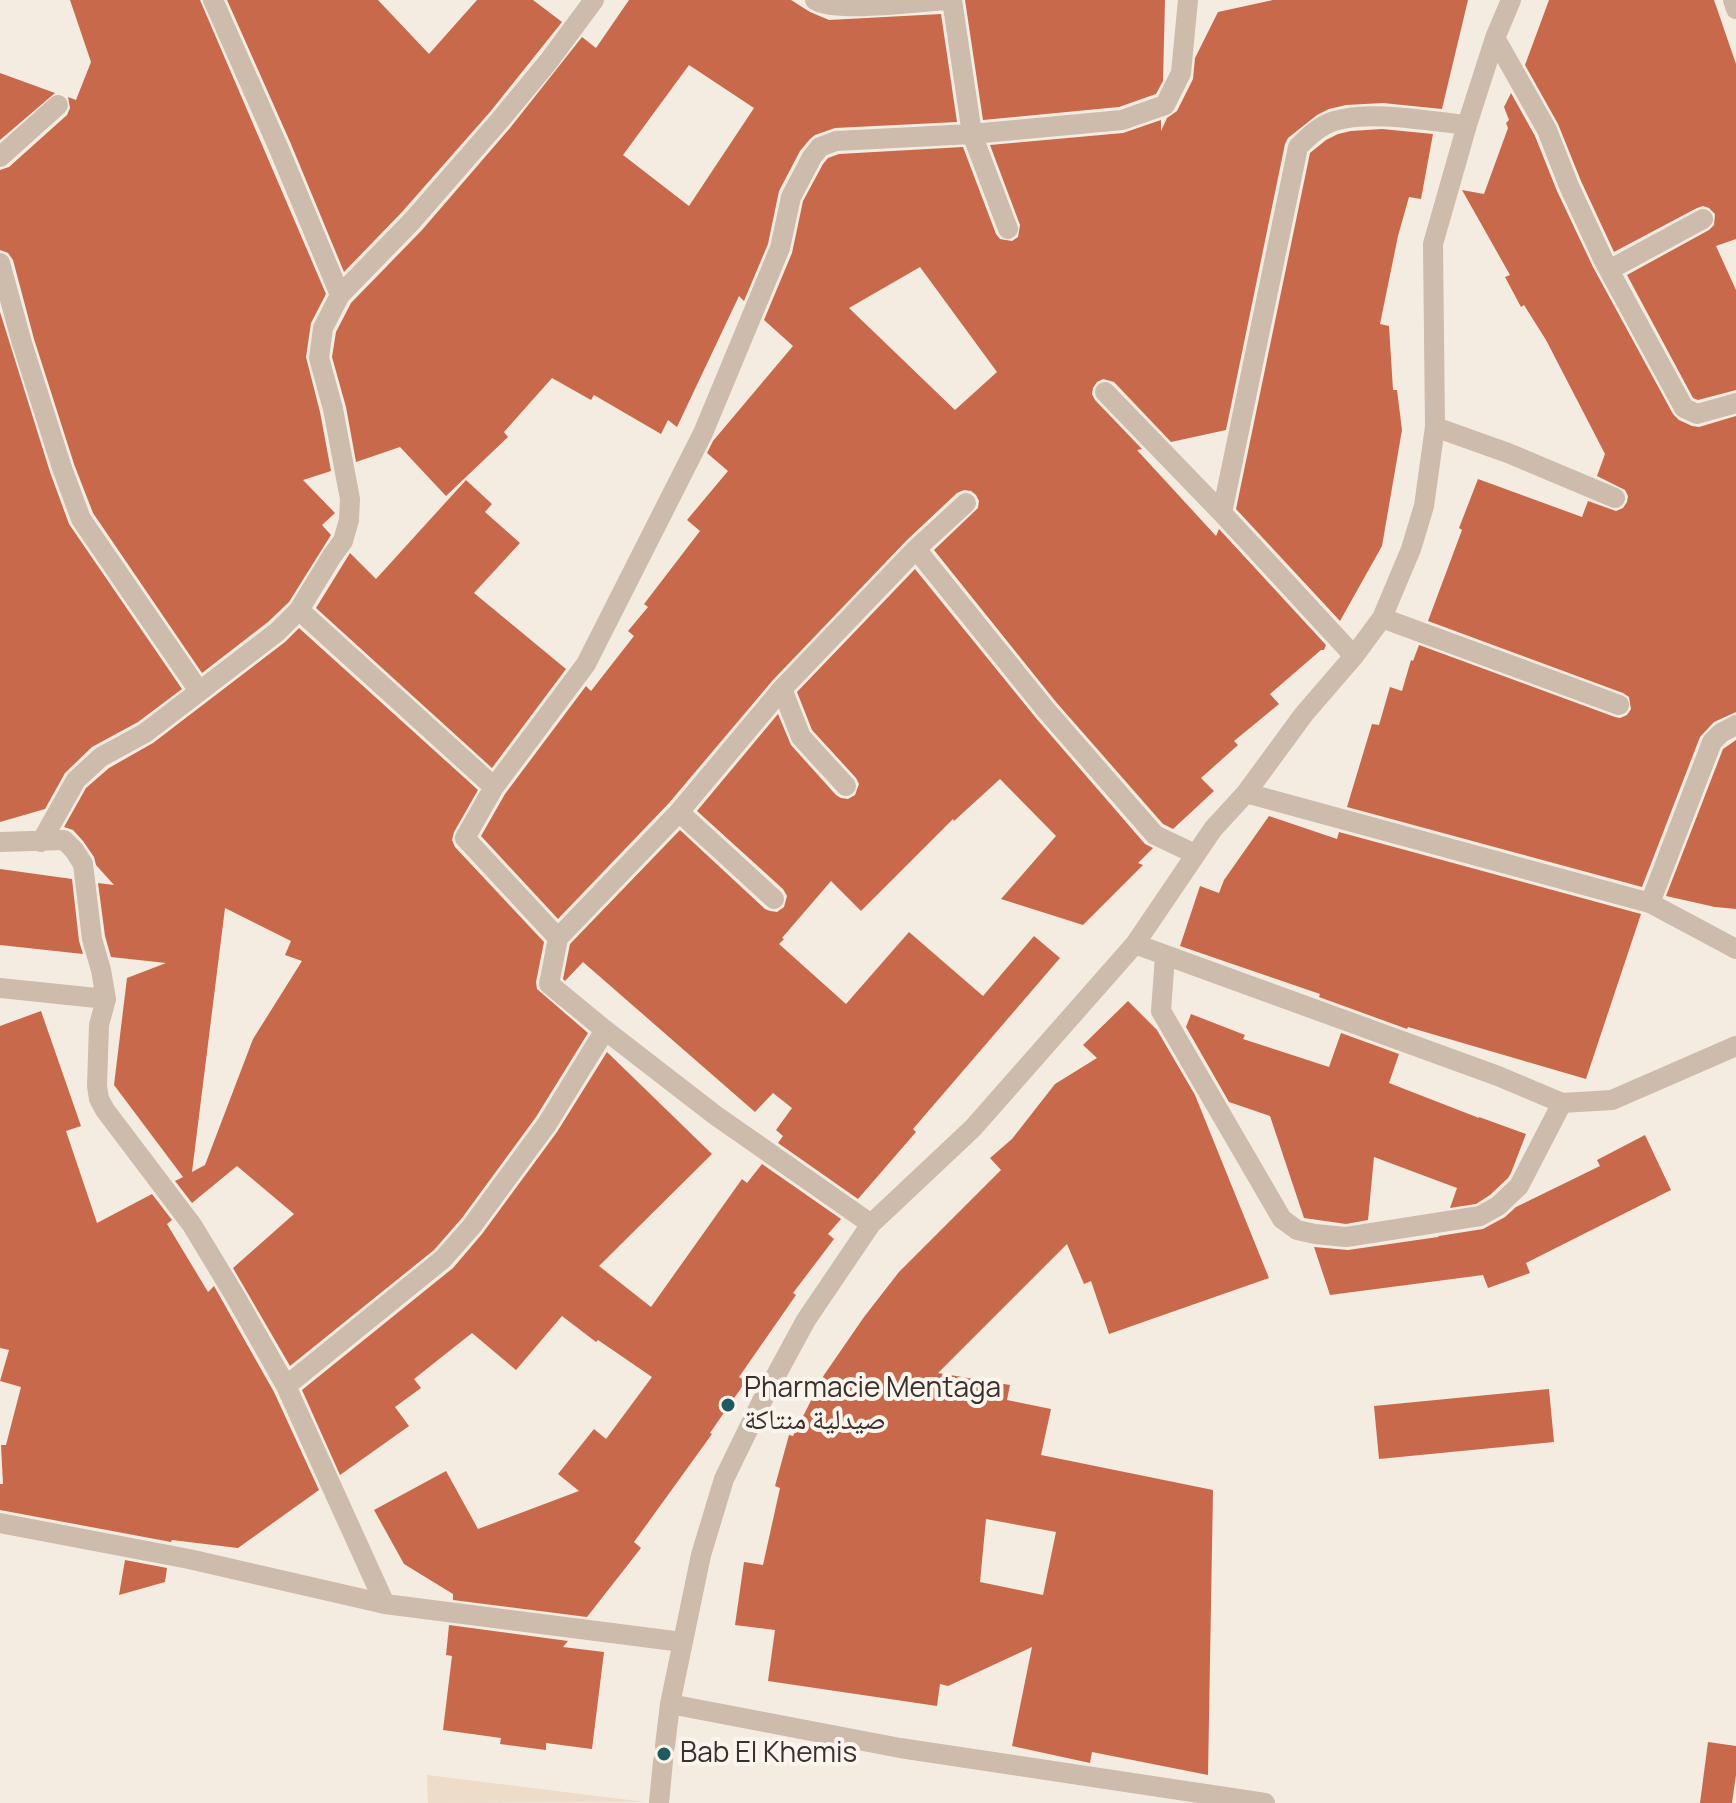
<!DOCTYPE html>
<html>
<head>
<meta charset="utf-8">
<style>
  body { margin:0 }
  canvas { display:block; background:#f4ebe1 }
</style>
</head>
<body>
<canvas width="1736" height="1803"></canvas>
<script>
const context = document.querySelector('canvas').getContext('2d');
context.lineJoin = 'round';
function fill(path, color) {
  context.fillStyle = color;
  context.fill(path, 'evenodd');
}
function stroke(path, color, width, dash) {
  context.strokeStyle = color;
  context.lineWidth = width;
  context.lineCap = dash ? 'butt' : 'round';
  context.setLineDash(dash || []);
  context.stroke(path);
}
function write(font, color, halo, rows, align = 'center') {
  context.font = font + ' Manrope,"Noto Naskh Arabic",sans-serif';
  context.lineWidth = 8;
  context.setLineDash([]);
  context.textBaseline = 'middle';
  context.strokeStyle = halo;
  context.fillStyle = color;
  for (const [text, x, y, turn = 0] of rows) {
    context.save();
    context.translate(x, y);
    context.rotate((+turn || 0) * Math.PI / 180);
    context.textAlign = isNaN(turn) ? turn : align;
    if (halo) context.strokeText(text, 0, 0);
    context.fillText(text, 0, 0);
    context.restore();
  }
}
fill(new Path2D(`
  M427 1775 645 1802 428 1803Z`), '#ecdcc8');
fill(new Path2D(`
  M70 0H200L326 294 311 323 306 357 320 412 331 471 303 480 335 513 322 525 331 535 289 602 268 622 202 673 93 513 74 464 34 339 13 260 8 253 0 250V170L9 167 67 115 70 108 68 97 76 100 91 62Z
  M227 0H378L429 54 477 0H533L562 22 490 112 402 212 344 272 291 144Z
  M629 0H791L810 12 829 20 941 14 957 122 835 128 815 135 810 139 800 151 779 191 768 244 744 301 739 296 677 427 668 420 661 434 594 395 591 400 552 378 504 432 508 437 446 496 400 447 356 462 346 407 332 357 336 332 351 303 422 230 510 128 582 37 596 48ZM689 65 754 108 689 206 623 155Z
  M965 0H1165L1163 81 1156 94 1119 107 983 120Z
  M1273 0H1468L1442 109 1383 103 1346 105 1329 109 1317 115 1288 138 1285 144 1226 430 1171 442 1114 382 1103 379 1097 382 1093 388 1092 394 1095 400 1142 449 1137 450 1216 536 1219 529 1326 645 1324 650H1321L1270 694 1279 704 1234 741 1238 745 1201 778 1214 791 1173 829 1163 824 1056 702 934 550 978 508 979 501 976 495 971 491 964 490 957 493 907 540 773 680 669 803 558 919 481 836 505 794 586 686 591 691 634 636 628 631 648 607 644 604 700 531 687 520 728 471 707 453 713 441 793 346 764 320 792 253 803 201 823 164 828 158 839 154 963 147 996 234 1000 239 1012 241 1018 237 1020 225 990 145 1123 133 1161 120V131L1167 118 1177 111 1193 79 1195 58 1218 12ZM920 267 997 372 955 410 849 308Z
  M1549 0H1714L1736 64V239L1716 246 1736 290V390L1698 400 1693 398 1627 275 1709 230 1714 225 1715 214 1709 208 1703 206 1697 208 1614 252 1581 181 1558 124 1525 65Z
  M0 73 55 93 0 140Z
  M1511 93 1535 136 1557 191 1593 267 1673 414 1679 420 1692 426 1699 427 1736 416V712L1714 722 1700 737 1642 887 1347 807 1372 724 1379 725 1390 687 1402 691 1411 660 1413 661 1419 645 1615 717 1620 718 1627 715 1631 709 1629 697 1623 693 1428 621 1462 530 1459 528 1478 479 1582 517 1588 501 1616 511 1623 508 1627 502 1628 496 1625 490 1597 476 1605 454 1546 340 1524 305 1521 307 1505 277 1510 275 1462 190 1484 194 1508 128 1506 123 1509 120 1504 107Z
  M1382 129 1433 134 1421 199 1409 197 1398 236 1380 324 1389 326 1393 390H1397L1402 430 1382 546 1340 621 1236 509 1310 153 1326 140 1338 134 1351 131Z
  M0 312 50 472 69 524 182 689 138 722 92 747 65 773 45 809 0 822Z
  M466 480 492 504 485 512 520 543 474 593 566 669 492 768 316 608 350 553 376 579Z
  M915 569 1036 718 1145 844 1153 848 1138 863 1143 865 1083 925 1001 899 1056 836 1000 779 954 821 953 819 861 911 831 881 782 938 784 939 779 944 846 1004 909 932 983 996 1034 936 1060 958 913 1129 916 1132 858 1199 778 1143 783 1136 776 1130 792 1108 773 1093 755 1112 583 962 565 981 563 979 570 944 680 830 765 909 770 911 777 912 784 907 787 896 783 889 697 811 778 714 791 745 836 795 841 798 848 799 855 795 859 784 856 778 812 730 797 692Z
  M299 628 478 790 454 832 452 840 455 847 544 942 536 982 537 989 588 1033 536 1117 462 1218 434 1250 290 1366 233 1268 294 1214 237 1166 192 1203 175 1181 183 1177 114 1085 127 978 166 963 111 957 105 936 98 883 114 885 96 865 94 857 83 841 73 830 64 827 86 788 109 768 153 743 285 642ZM225 908 291 941 285 955 302 961 253 1039 205 1165 192 1172Z
  M1736 740V909L1715 907 1666 896 1723 749Z
  M1269 816 1337 839 1339 832 1641 914 1586 1079 1408 1027 1407 1029 1319 997 1320 994 1180 946 1200 886 1219 893 1224 880Z
  M0 869 72 879 79 941 83 954 0 945Z
  M1128 1001 1157 1030 1195 1095 1269 1278 1109 1334 1091 1281 1084 1284 1067 1244 938 1373 1010 1385 1007 1400 1051 1409 1041 1455 1213 1490 1208 1775 1092 1752 1090 1763 1012 1746 1032 1647 948 1686 940 1684 937 1706 768 1681 775 1630 735 1625 744 1562 763 1565 780 1488 775 1486 789 1435 793 1436 824 1375 864 1317 899 1272 1001 1170 990 1158 1012 1139 1055 1084 1097 1058 1083 1045ZM986 1519 1056 1532 1043 1595 980 1582Z
  M41 1011 81 1126 66 1131 97 1223 152 1194 172 1220 167 1224 208 1292 214 1286 274 1392 319 1490 238 1548 172 1540 171 1542 0 1510V1484H3L1 1445H6L21 1387 0 1381 9 1350 0 1348V1026Z
  M1191 1014 1245 1035 1243 1039 1329 1067 1341 1033 1399 1054 1389 1083 1479 1118V1117L1526 1134 1511 1173 1508 1178 1490 1195 1476 1204 1450 1208 1457 1188 1374 1157 1368 1220 1346 1224 1304 1218 1270 1116 1229 1102 1186 1027Z
  M607 1052 712 1154 599 1266 651 1307 742 1179 747 1183 762 1164 841 1219 828 1234 834 1239 793 1293 796 1295 739 1377 746 1381 710 1433 712 1434 634 1542 641 1548 587 1617 453 1600V1594L404 1564 374 1510 446 1471 478 1529 579 1491 558 1474 594 1429 606 1439 652 1377 598 1340 596 1342 562 1316 516 1370 472 1333 414 1379 421 1388 395 1407 409 1426 340 1475 302 1390 453 1268 482 1234 557 1132Z
  M1645 1135 1671 1190 1526 1263 1530 1273 1488 1288 1483 1275 1330 1295 1314 1247 1348 1250 1438 1237 1439 1236 1483 1229 1505 1217 1516 1207 1600 1166 1597 1160Z
  M1549 1389 1554 1442 1379 1459 1374 1406Z
  M125 1560 167 1568 165 1582 119 1595Z
  M449 1625 568 1641 563 1647 604 1652 592 1749 546 1743V1750L500 1744 501 1738 443 1730 452 1656 446 1655Z
  M1708 1742 1736 1746V1775L1732 1803H1700Z`), '#c8694b');
stroke(new Path2D(`
  M213 0 279 149 340 295
  M815 0C835 13 919 2 947 0
  M952 0 972 134 1008 229
  M1733 0 1736 9
  M1495 38 1547 130 1569 186 1604 261 1684 408 1697 414 1736 403
  M0 157 58 105
  M0 263 22 343 62 468 81 519 199 691
  M1609 270 1703 219
  M1105 392 1222 513 1354 656
  M1435 427 1508 453 1615 498
  M1222 513 1298 147C1308 137 1319 126 1334 121 1372 110 1427 121 1467 125
  M916 549 1046 710 1155 835 1195 854
  M299 610 494 787
  M1382 618 1619 705
  M782 689 801 737 846 786
  M1246 793 1650 903 1736 949
  M679 812 774 899
  M0 842 64 840 74 850 83 864 92 939 101 970 106 999 99 1025 97 1086 99 1099 105 1110 192 1225 235 1296 286 1386 385 1604 682 1642
  M41 842 76 780 101 757 145 733 277 632 299 610 332 556 343 541 349 520 350 499 333 409 319 358 323 328 340 295 412 221 500 120 548 62 594 0
  M1650 903 1712 742 1721 733 1736 725
  M558 938 465 838 494 787 586 664 703 433 780 248 791 197 812 157 820 147 836 141 972 134 1122 120 1165 105 1181 73 1188 0
  M1135 944 1498 1076 1562 1103 1612 1100 1736 1046
  M1165 956 1161 1011 1282 1219 1297 1230 1315 1234 1346 1237 1480 1216 1498 1206 1519 1186 1562 1103
  M0 988 106 999
  M871 1224 715 1115 605 1030 549 984 558 938 679 812 782 689 916 549 966 503
  M286 1386 443 1259 472 1226 547 1124 605 1030
  M0 1523 189 1559 385 1604
  M670 1704 900 1748 1265 1803
  M665 1746 670 1704 701 1555 724 1479 762 1401 806 1320 871 1224 973 1128 1135 944 1213 829 1246 793 1304 714 1354 656 1382 618 1411 549 1424 506 1435 427 1433 244 1467 125 1495 38 1511 0
  M659 1803 663 1761`), '#cdbbac', 20);
for (const [x, y, r, color] of [
  [728,1405,8,"#1f5a5e"],
  [664,1754,8,"#1f5a5e"]
]) {
  const dot = new Path2D();
  dot.arc(x, y, r, 0, 2 * Math.PI);
  context.fillStyle = color;
  context.fill(dot);
  stroke(dot, '#fbf5ee', 3);
}
write('28px', '#3b302b', '#fbf5ee', [
  ["Pharmacie Mentaga",744,1389],
  ["صيدلية منتاكة",744,1421],
  ["Bab El Khemis",680,1754]
], 'left');
</script>
</body>
</html>
